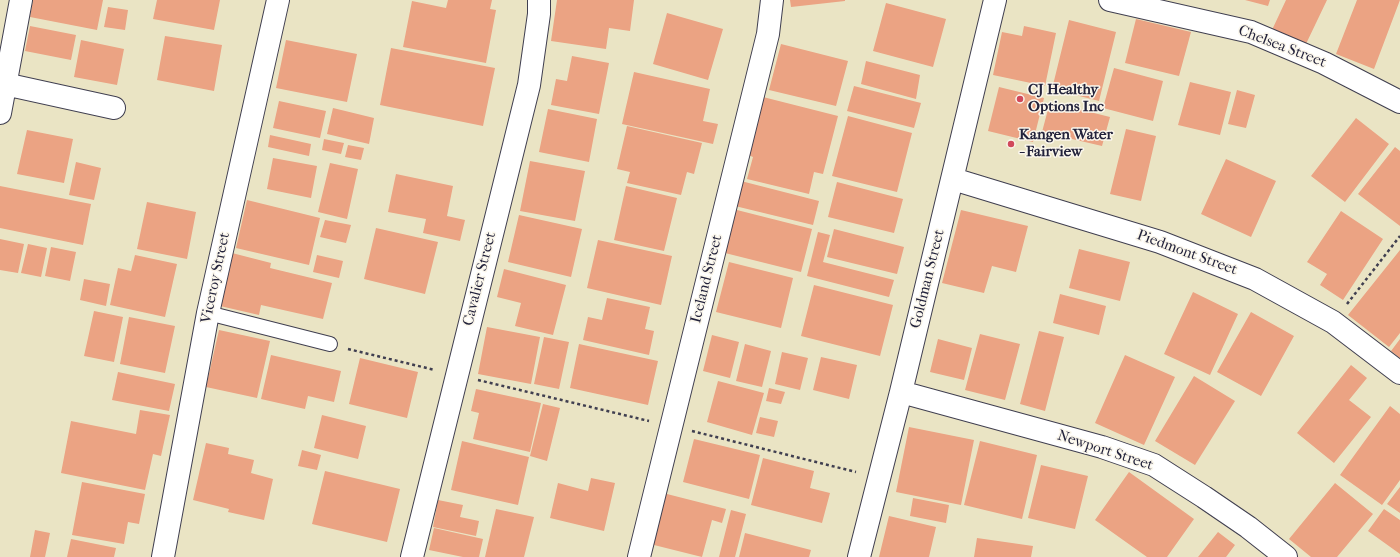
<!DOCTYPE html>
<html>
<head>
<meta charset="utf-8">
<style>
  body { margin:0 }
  canvas { display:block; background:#eae4c4 }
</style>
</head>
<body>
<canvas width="1400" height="557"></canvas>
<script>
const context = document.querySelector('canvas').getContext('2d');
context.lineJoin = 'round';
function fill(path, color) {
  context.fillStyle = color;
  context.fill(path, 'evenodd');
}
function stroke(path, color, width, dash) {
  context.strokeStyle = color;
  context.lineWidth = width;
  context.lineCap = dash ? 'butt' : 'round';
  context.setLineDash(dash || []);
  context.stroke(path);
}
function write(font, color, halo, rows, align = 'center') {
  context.font = font + ' "IM FELL French Canon",serif';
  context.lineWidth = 3;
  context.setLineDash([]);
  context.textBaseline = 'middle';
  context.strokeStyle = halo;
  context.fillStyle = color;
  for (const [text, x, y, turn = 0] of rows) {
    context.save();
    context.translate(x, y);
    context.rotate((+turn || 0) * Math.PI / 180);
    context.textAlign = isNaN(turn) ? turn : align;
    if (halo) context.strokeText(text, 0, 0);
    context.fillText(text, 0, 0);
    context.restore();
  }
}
fill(new Path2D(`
  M33 0H103L97 30 30 17Z
  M157 0H220L214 30 153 19Z
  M448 0H492L490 9 496 10 486 63 403 47 412 1 446 8Z
  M557 0H634L630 31 609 28 606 49 551 41Z
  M790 0H845V1L791 7Z
  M1245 0H1270L1268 6Z
  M1286 0H1327L1305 46 1272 30Z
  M1357 0H1400L1374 69 1336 54Z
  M886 3 946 19 933 67 873 51Z
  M108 7 128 10 125 30 104 27Z
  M667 13 723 29 708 80 653 64Z
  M1136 19 1191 32 1179 76 1125 63Z
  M1069 20 1116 32 1099 101 1052 89Z
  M30 26 76 35 71 60 25 51Z
  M1024 26 1056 33 1045 86 993 75 1002 32 1022 36Z
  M165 36 222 45 214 91 157 80Z
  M81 40 124 49 117 85 74 77Z
  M286 40 357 54 347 102 276 88Z
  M781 44 848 61 836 106 769 90Z
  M391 48 495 68 483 126 380 105Z
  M572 56 609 63 599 114 551 105 556 79 567 81Z
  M866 61 920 75 916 99 861 84Z
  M1114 68 1163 81 1153 121 1103 108Z
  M634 72 710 89 703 121 718 124 713 144 622 124Z
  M1190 82 1231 92 1220 135 1178 125Z
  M854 86 921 103 914 128 847 111Z
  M999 87 1044 98 1033 142 988 131Z
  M1237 90 1255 95 1246 128 1228 124Z
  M763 97 838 116 823 174 814 172 809 194 747 179 753 157 748 155Z
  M279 101 326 111 320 138 273 128Z
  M1050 102 1110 117 1102 146 1042 132Z
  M333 108 374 118 369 144 327 134Z
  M548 109 597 119 589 162 539 152Z
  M848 116 912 133 897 192 832 176Z
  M1356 118 1389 144 1345 202 1311 176Z
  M627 126 702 143 694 174 687 172 681 195 627 183 630 172 617 169Z
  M1126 129 1156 136 1141 201 1110 194Z
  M27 130 73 139 64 183 17 174Z
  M270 135 311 144 309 156 268 147Z
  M324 139 344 143 341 154 322 150Z
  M348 145 364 148 361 160 345 157Z
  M1395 147 1400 151V226L1358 194Z
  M273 158 317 166 311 198 267 189Z
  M1226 159 1276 181 1251 237 1201 214Z
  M530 161 585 171 575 221 520 211Z
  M76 162 101 168 94 200 69 195Z
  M330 163 358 169 347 219 318 212Z
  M396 174 453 186 447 216 465 220 460 241 423 233 426 219 388 212Z
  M741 181 819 201 813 225 735 206Z
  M837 182 903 199 894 233 828 217Z
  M0 186 91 204 83 245 0 228Z
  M626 186 677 198 664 251 614 240Z
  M247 200 320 218 309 265 236 248Z
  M147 202 196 212 187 259 137 249Z
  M733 209 812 229 801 272 721 252Z
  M961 210 1028 226 1016 272 992 266 984 293 942 283Z
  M1341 211 1383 239 1343 300 1320 285 1327 274 1307 262Z
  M519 215 582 229 571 277 508 262Z
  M325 220 351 225 346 243 320 237Z
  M376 228 438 242 425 294 364 279Z
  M834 229 904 247 897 274 827 257Z
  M818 232 830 235 823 262 894 280 889 297 807 276Z
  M0 239 24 244 18 273 0 270Z
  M598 240 672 256 661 305 587 288Z
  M28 244 47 248 41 277 21 273Z
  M51 247 76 252 70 281 45 276Z
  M1079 249 1130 262 1120 301 1069 288Z
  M1400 250V333L1389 347 1348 315Z
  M232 253 271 263 270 268 332 283 323 319 261 305 259 315 220 306Z
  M135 255 177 264 165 317 110 305 118 268 131 271Z
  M317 255 343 261 339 278 313 272Z
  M729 262 793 278 781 328 716 312Z
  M504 269 566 285 553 335 515 326 521 303 497 297Z
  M84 279 110 284 106 306 80 300Z
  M814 285 893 305 880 356 801 336Z
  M1193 292 1238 314 1210 375 1164 354Z
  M1060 294 1106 306 1099 335 1053 323Z
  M607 298 650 307 645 329 654 331 649 355 583 340 588 317 602 320Z
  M94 311 123 317 114 362 84 356Z
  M1251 312 1294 336 1261 396 1217 372Z
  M129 317 175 326 165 373 120 364Z
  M487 327 540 337 531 384 478 374Z
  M219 330 270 341 257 398 206 387Z
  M1039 331 1064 337 1045 411 1020 404Z
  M980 334 1020 344 1005 400 965 390Z
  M712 335 739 342 730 378 703 371Z
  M544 337 569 342 559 389 534 384Z
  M938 339 972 348 964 380 930 372Z
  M1400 339V358L1391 351Z
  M579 344 658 361 648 405 570 388Z
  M745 344 771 351 762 387 736 381Z
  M782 352 808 358 800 390 775 384Z
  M271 355 341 371 334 402 308 396 305 409 261 399Z
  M1125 355 1175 377 1144 445 1095 423Z
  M821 357 857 365 849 399 813 390Z
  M360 358 418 372 407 418 349 404Z
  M1351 365 1367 378 1349 400 1371 417 1334 463 1297 433Z
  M118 372 175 384 169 411 112 400Z
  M1194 376 1235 401 1195 465 1155 441Z
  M718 381 764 393 752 435 707 422Z
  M769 388 785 392 781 404 766 401Z
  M476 389 541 403 530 452 473 439 479 413 471 411Z
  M543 404 560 408 547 461 530 456Z
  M1390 406 1400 414V480L1382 505 1340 475Z
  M140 410 170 415 161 456 153 454 145 490 61 473 71 421 136 434Z
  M322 415 366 426 358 459 314 448Z
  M760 417 778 421 774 437 756 433Z
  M909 427 974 440 961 505 896 492Z
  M694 439 760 455 749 499 683 482Z
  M462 441 529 457 518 505 451 490Z
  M980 441 1037 455 1022 519 964 505Z
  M206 443 229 448 228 454 254 460 251 473 273 479 264 520 228 512 229 509 193 500Z
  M302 450 321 455 317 470 298 466Z
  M763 458 814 471 810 488 830 493 822 523 751 505Z
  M1041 465 1088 476 1075 529 1028 518Z
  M325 471 400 489 387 542 312 524Z
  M1129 472 1194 519 1167 557H1147L1095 520Z
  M591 478 615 483 604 531 550 518 558 483 588 491Z
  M82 482 145 494 139 524 128 522 124 544 72 535Z
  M1335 483 1373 514 1337 557H1311L1289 539Z
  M1400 487V513L1387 504Z
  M663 493 726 509 722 523 712 520 702 557 650 544Z
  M913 498 949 505 946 523 910 516Z
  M438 500 463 505 460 517 479 521 476 536 433 527Z
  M496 509 534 517 524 557H485Z
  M1384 509 1400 520V554L1368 531Z
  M731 510 746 514 735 557H719Z
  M889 516 936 527 929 557H879Z
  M434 528 483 539 479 557H463L429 550Z
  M35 530 50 533 45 557H30Z
  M1218 532 1235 545 1226 557H1198Z
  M745 533 811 550 809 557H739Z
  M977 538 1033 546 1031 557H974Z
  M71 539 116 548 114 557H67Z`), '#eba383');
const lane = new Path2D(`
  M208 313 330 344`);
const street = new Path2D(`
  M1110 0 1251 32 1324 63 1400 102
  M0 83 114 108
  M0 113 21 0
  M953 179 1160 242 1255 279 1333 322 1400 373
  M901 392 1102 447 1154 465 1204 497 1248 527 1286 557
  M163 557 208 313 278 0
  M412 557 529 85 539 14V0
  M639 557 768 34 772 0
  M859 557 901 392 995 0`);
stroke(lane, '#403f50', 16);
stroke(street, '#403f50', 24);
stroke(new Path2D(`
  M1347 304 1400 236
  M348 349 435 370
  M478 380 649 421
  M692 431 856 472`), '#403f50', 2.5, [3, 3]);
stroke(lane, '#fff', 14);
stroke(street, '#fff', 22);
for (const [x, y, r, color] of [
  [1020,99,4,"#d1495b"],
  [1011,144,4,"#d1495b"]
]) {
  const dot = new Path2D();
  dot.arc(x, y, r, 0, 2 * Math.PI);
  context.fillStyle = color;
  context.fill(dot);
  stroke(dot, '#fbf7ec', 1.5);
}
write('15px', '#22223b', '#fbf7ec', [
  ["Chelsea Street",1282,47,21],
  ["Piedmont Street",1187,253,20],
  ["Viceroy Street",216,278,-78],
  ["Cavalier Street",480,279,-76],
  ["Iceland Street",707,279,-76],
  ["Goldman Street",928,279,-76],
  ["Newport Street",1105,451,18]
]);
write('bold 15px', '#22223b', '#fbf7ec', [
  ["CJ Healthy",1028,90],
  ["Options Inc",1028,107],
  ["Kangen Water",1019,135],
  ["- Fairview",1019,152]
], 'left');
</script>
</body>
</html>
